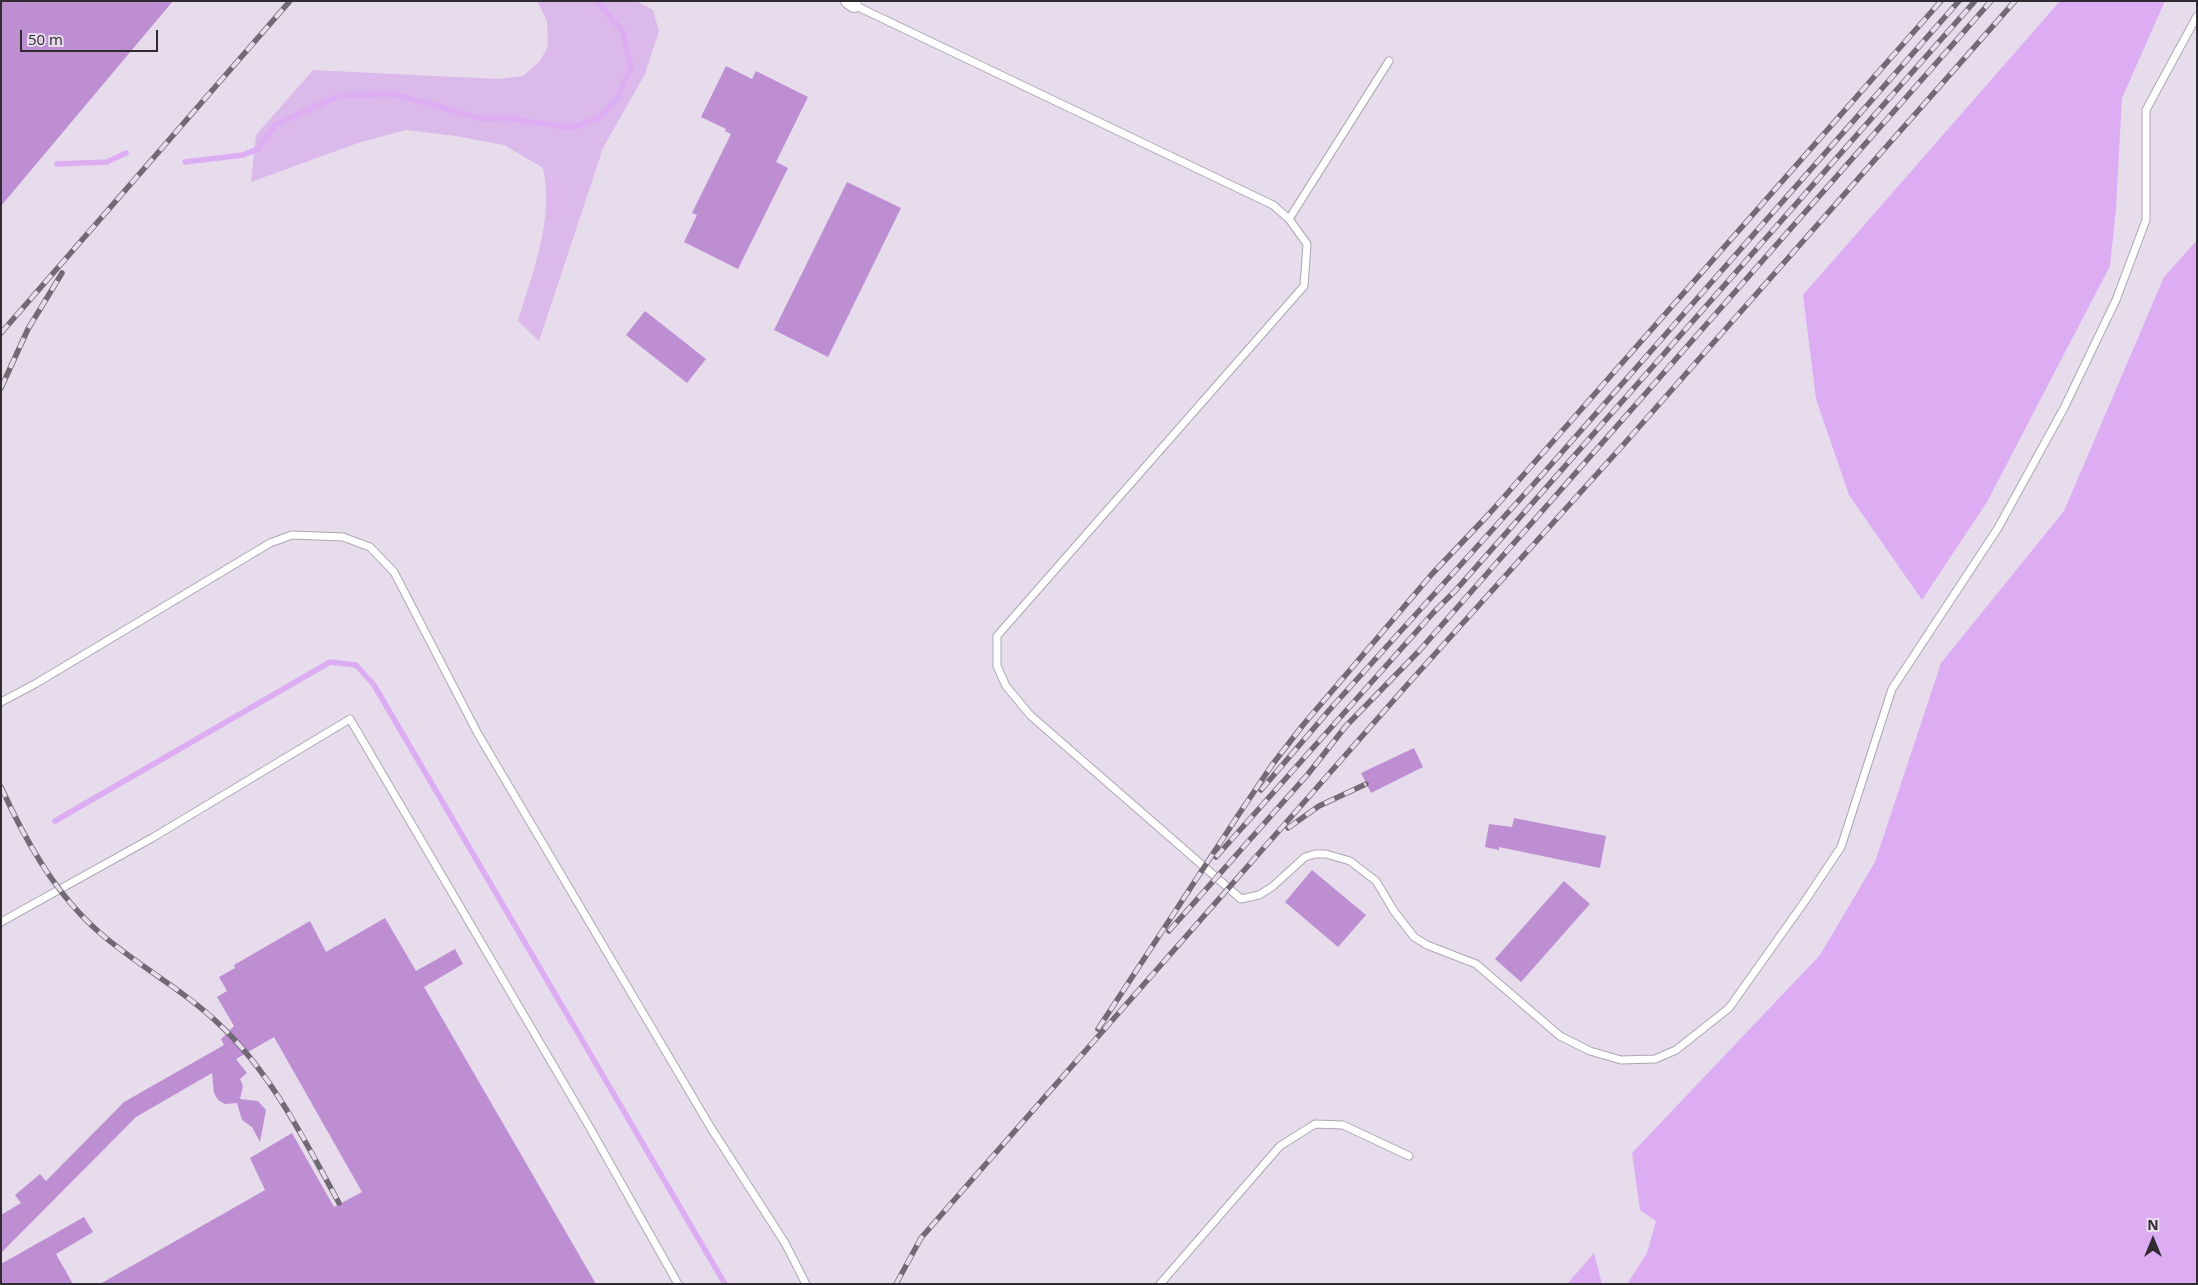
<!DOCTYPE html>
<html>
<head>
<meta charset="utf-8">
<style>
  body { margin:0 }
  #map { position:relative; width:2198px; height:1285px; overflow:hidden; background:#e7dcec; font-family:"Open Sans",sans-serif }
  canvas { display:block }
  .frame { position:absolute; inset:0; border:2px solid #2f2b31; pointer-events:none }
  .north { position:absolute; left:2128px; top:1215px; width:50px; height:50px; -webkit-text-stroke:4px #e7dcec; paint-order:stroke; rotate:0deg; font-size:14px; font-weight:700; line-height:20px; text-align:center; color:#2f2b31 }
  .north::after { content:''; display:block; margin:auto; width:18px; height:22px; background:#2f2b31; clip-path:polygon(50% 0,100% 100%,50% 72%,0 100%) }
  .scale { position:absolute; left:20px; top:30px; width:138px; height:22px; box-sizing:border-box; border:2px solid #2f2b31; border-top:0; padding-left:6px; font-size:15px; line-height:18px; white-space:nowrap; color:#2f2b31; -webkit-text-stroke:4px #e7dcec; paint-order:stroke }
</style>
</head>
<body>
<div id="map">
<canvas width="2198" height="1285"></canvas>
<div class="frame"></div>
<div class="north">N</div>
<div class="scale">50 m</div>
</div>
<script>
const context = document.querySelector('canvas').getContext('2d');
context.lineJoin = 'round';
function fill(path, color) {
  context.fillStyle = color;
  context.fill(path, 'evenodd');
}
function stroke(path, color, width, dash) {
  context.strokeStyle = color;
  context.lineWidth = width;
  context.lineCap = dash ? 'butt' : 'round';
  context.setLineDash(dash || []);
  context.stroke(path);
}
fill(new Path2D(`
  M537 1H636L653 10 659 31 645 74 603 148 539 341 518 321C533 271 554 220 543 168L504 145 456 136 406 130 361 142 251 182 256 135 313 70 498 79 523 76 540 61 548 46 547 21Z`), '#dbb9eb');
fill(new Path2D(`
  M2060 1H2165L2122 98 2116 208 2110 266 1987 502 1922 600 1849 495 1816 399 1803 295Z
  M2197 240V1284H1627L1647 1253 1656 1221 1640 1210 1632 1153 1820 955 1875 862 1941 663 2064 511 2164 277Z
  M1594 1253 1602 1284H1567Z`), '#ddadf4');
stroke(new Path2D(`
  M185 162 243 155 258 149 275 125 338 96 393 94 483 119 505 118 572 128 602 116 618 97 631 67 623 32 597 1
  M57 164 107 162 126 153
  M55 821 330 662 356 665 374 685 725 1284`), '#ddadf4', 5.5);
fill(new Path2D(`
  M1 1H173L1 206Z
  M726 66 752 79 756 71 808 97 776 162 788 168 738 269 684 242 697 215 692 213 731 134 725 131 726 129 701 117Z
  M847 182 901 208 828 357 774 330Z
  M645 311 706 359 687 383 626 335Z
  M1414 748 1423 767 1371 793 1361 773Z
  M1514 818 1606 836 1600 868 1499 847V850L1485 847 1489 824 1512 827Z
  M1312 870 1366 915 1338 947 1285 902Z
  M1564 881 1590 904 1521 982 1495 959Z
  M385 918 416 971 455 949 463 964 424 987 596 1284H100L265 1190 250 1158 292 1133 334 1207 362 1192 274 1037 236 1059 247 1073 240 1079 243 1086 240 1099 258 1101 266 1110 260 1142 252 1127 242 1120 237 1103 225 1104 218 1100 214 1093 212 1073 136 1117 1 1253V1215L21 1203 15 1195 40 1174 46 1181 124 1102 224 1045 221 1039 234 1026 217 997 227 991 219 977 235 968 234 965 310 921 326 952Z
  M84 1217 93 1232 56 1254 73 1284H1V1264Z`), '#bd8ed2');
const lane = new Path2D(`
  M854 5 1273 205 1289 219 1307 244 1304 286 997 636V666L1006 686 1030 715 1241 899 1259 895 1272 887 1305 857 1315 854H1326L1350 861 1376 881 1394 911 1414 937 1427 945 1476 964 1560 1036 1590 1051 1621 1060 1655 1059 1676 1050 1729 1008 1805 901 1841 847 1892 689 1998 528 2064 408 2116 300 2146 220V110L2197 16
  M1289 219 1389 61
  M1 702 35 684 270 543 292 535 343 537 370 547 394 572 478 734 711 1128 785 1243 806 1284
  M1 922 152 838 350 719 590 1128 678 1284
  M1160 1284 1280 1146 1315 1124 1343 1125 1409 1156`);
const street = new Path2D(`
  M848 1 854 5`);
stroke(lane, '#afa5b4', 9);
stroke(street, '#afa5b4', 16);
stroke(lane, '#fff', 7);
stroke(street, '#fff', 14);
const rail = new Path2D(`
  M1 333 290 1
  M1 388 28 329 62 273
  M1 787C25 840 55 894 100 933 138 966 184 990 220 1025 272 1074 305 1141 339 1203
  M1261 790 1332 707 1541 476 1959 1
  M1288 828 1319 806 1366 784
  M1216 857 1433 613 1455 591 1975 1
  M1169 931 1308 774 1346 726 1419 651 1991 1
  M1098 1029 1239 814 1272 765 1303 725 1432 574 1489 514 1941 1
  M896 1284 921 1238 963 1190 1408 684 1624 444 2015 1`);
stroke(rail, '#716a74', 5.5);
stroke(rail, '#e7dcec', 4, [11]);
</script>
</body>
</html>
